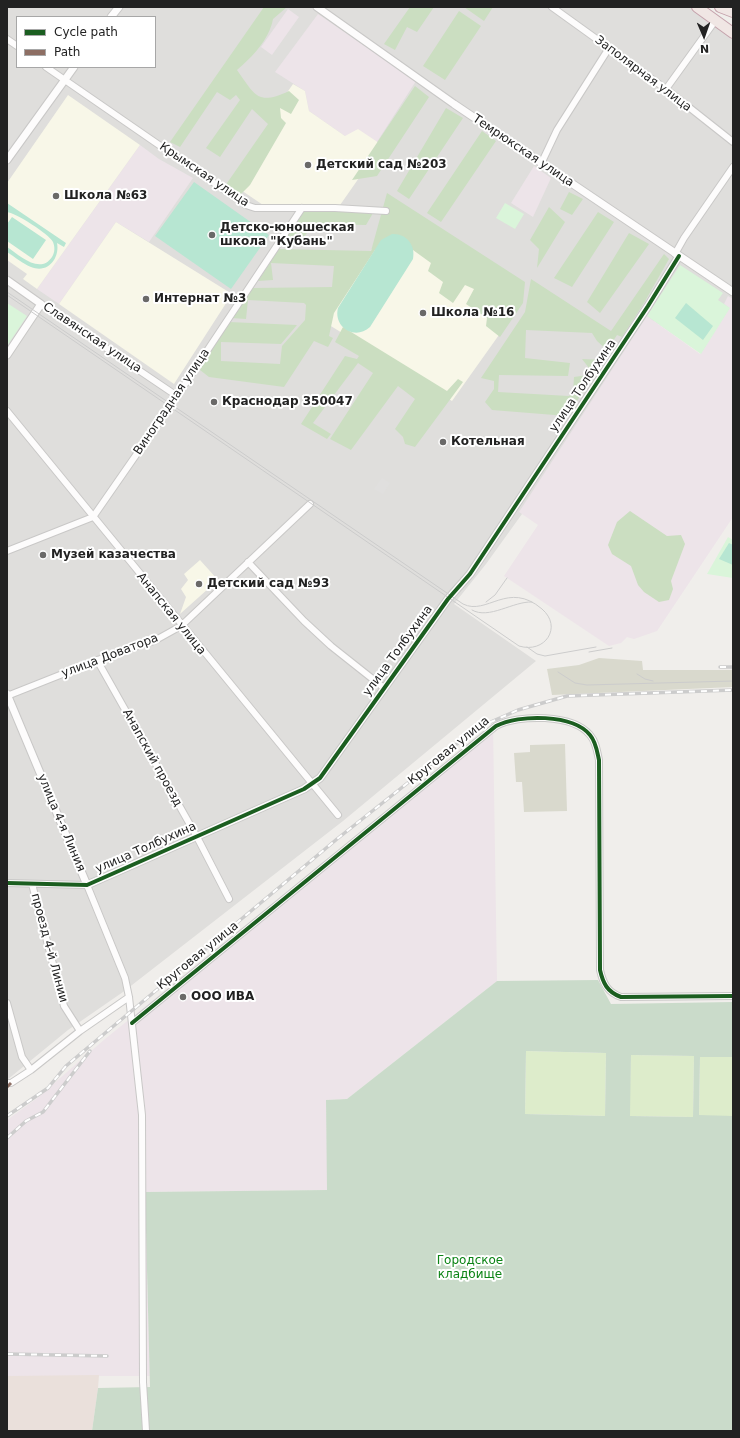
<!DOCTYPE html>
<html>
<head>
<meta charset="utf-8">
<style>
  body { margin:0 }
  #map { position:relative; width:740px; height:1438px; overflow:hidden; background:#f0eeeb; font-family:"DejaVu Sans",sans-serif }
  canvas { display:block }
  .frame { position:absolute; inset:0; border:8px solid #222; pointer-events:none }
  .legend { position:absolute; left:16px; top:16px; width:140px; height:52px; box-sizing:border-box; background:#fff; border:1px solid #a7a7a7; margin:0; padding:5px 7px; list-style:none; font-size:12px; color:#222 }
  .legend li { display:flex; align-items:center; gap:8px; height:20px }
  .legend b { width:20px; border:1px solid #a7a7a7 }
  .north { position:absolute; left:684px; top:16px; width:40px; height:40px; -webkit-text-stroke:3px #fff; paint-order:stroke; rotate:178deg; font-size:11px; font-weight:700; line-height:16px; text-align:center; color:#222 }
  .north::after { content:''; display:block; margin:auto; width:14px; height:18px; background:#222; clip-path:polygon(50% 0,100% 100%,50% 72%,0 100%) }
</style>
</head>
<body>
<div id="map">
<canvas width="740" height="1438"></canvas>
<div class="frame"></div>
<ul class="legend">
<li><b style="height:5px;background:#1b5e20"></b>Cycle path</li>
<li><b style="height:5px;background:#8d6e63"></b>Path</li>
</ul>
<div class="north">N</div>
</div>
<script>
const context = document.querySelector('canvas').getContext('2d');
context.lineJoin = 'round';
function fill(path, color) {
  context.fillStyle = color;
  context.fill(path, 'evenodd');
}
function stroke(path, color, width, dash) {
  context.strokeStyle = color;
  context.lineWidth = width;
  context.lineCap = dash ? 'butt' : 'round';
  context.setLineDash(dash || []);
  context.stroke(path);
}
function write(font, color, halo, rows, align = 'center') {
  context.font = font + ' "DejaVu Sans",sans-serif';
  context.lineWidth = 4;
  context.setLineDash([]);
  context.textBaseline = 'middle';
  context.strokeStyle = halo;
  context.fillStyle = color;
  for (const [text, x, y, turn = 0] of rows) {
    context.save();
    context.translate(x, y);
    context.rotate((+turn || 0) * Math.PI / 180);
    context.textAlign = isNaN(turn) ? turn : align;
    if (halo) context.strokeText(text, 0, 0);
    context.fillText(text, 0, 0);
    context.restore();
  }
}
fill(new Path2D(`
  M7 7H693L733 36V375L654 321 522 514 486 564 454 604 536 661 343 821 123 992 68 1030 7 1080ZM17 17H155V67H17Z`), '#dfdedc');
fill(new Path2D(`
  M288 9 299 17 272 55 261 47Z
  M318 14 416 81 377 142 345 136 309 111 305 91 275 72Z
  M140 145 159 159 193 178 149 242 116 222 59 304 37 289Z
  M534 166 551 178 533 217 511 203Z
  M728 296 733 299V517L657 631 634 639 627 637 621 643 609 646 504 576 538 525 519 512 647 316 700 354 729 308 724 304Z
  M493 725 497 981 347 1099 326 1100 328 1190 145 1192 150 1376H7V1120L36 1099 105 1039Z`), '#ede4e9');
fill(new Path2D(`
  M293 84 305 91 309 111 345 136 358 129 382 145 338 208 263 205 235 186 279 123 270 117Z
  M68 95 140 145 37 289 23 279 27 274 7 260V183Z
  M116 222 232 294 174 384 59 304Z
  M388 223 521 304 452 401 326 323Z
  M200 560 218 580 180 614 186 597 181 589 188 580 184 574Z`), '#f8f7e8');
fill(new Path2D(`
  M99 1375 98 1388 92 1431H7V1376Z`), '#eae0db');
fill(new Path2D(`
  M599 658 642 661 643 670H733V687L552 695 547 669 579 665Z
  M565 744 567 811 524 812 522 782H516L514 753 530 752V745Z`), '#d9d9cd');
fill(new Path2D(`
  M526 1051 606 1053 605 1116 525 1114Z
  M631 1055 694 1056 693 1117 629 1116Z
  M700 1057H733V1116H699Z`), '#ddeccb');
fill(new Path2D(`
  M264 7H287L273 19C269 40 252 57 237 70 255 95 257 106 289 91L299 100 291 114 280 108 281 118 286 123 250 185 240 195 225 186 268 124 252 109 220 157 206 148 240 100 236 95 230 100 217 92 180 147 170 142Z
  M410 7H434L417 32 407 27 395 50 384 44Z
  M464 7H493L484 21Z
  M459 11 481 26 445 80 423 66Z
  M415 86 429 97 377 176 352 180Z
  M446 108 463 118 409 199 397 191Z
  M482 131 496 141 441 222 427 213Z
  M569 192 583 199 572 215 560 209Z
  M387 193 525 282 523 303 500 337 486 326 487 318 466 304 474 289 465 285 453 303 439 293 443 282 428 271 431 263 413 250H375L334 313 329 336 333 338 328 347 314 341 284 387 209 377 200 370 229 322 297 325 281 344 221 342V361L280 364 282 346 305 320 306 305 304 303 248 300 246 319 231 318 253 288 332 287 334 266 271 263 273 280 258 281 279 249 371 251Z
  M549 207 565 222 537 268 539 249 530 240Z
  M304 209 373 213 366 225 310 224 307 233 297 245 286 238Z
  M598 212 614 222 572 287 554 278Z
  M629 233 649 244 600 313 587 302Z
  M664 254 669 259 644 303 622 337 617 335 607 350 597 341 592 333 526 330 525 358 570 363 568 376 499 375 498 392 569 396 573 392 574 377 588 375 589 368 582 359 604 360 567 416 492 410 485 402 494 389V381L481 378 525 312 531 279 611 331Z
  M343 327 447 391 458 379 463 382 415 447 405 444 403 437 395 429 415 399 398 386 351 450 330 439 373 373 358 363 313 423 331 434 327 439 301 424 345 356 357 359 359 356 335 342Z
  M630 511 667 536 681 535 685 544 671 581 673 589 669 600 659 602 644 592 638 585 631 566 612 554 608 545 617 522Z`), '#cbdec1');
fill(new Path2D(`
  M598 980 611 1004 733 1002V1057H700L699 1115 733 1116V1431H92L98 1388 150 1387 145 1192 327 1190 326 1100 347 1099 497 981ZM526 1051 606 1053 605 1116 525 1114ZM631 1055 694 1056 693 1117 630 1116Z`), '#cadbca');
fill(new Path2D(`
  M505 203 524 214 515 229 496 218Z
  M680 265 723 293 718 300 730 308 701 354 647 316Z
  M7 303 27 316 7 346Z
  M728 537 733 540V578L707 574Z`), '#daf5da');
fill(new Path2D(`
  M194 182 269 235 231 289 155 236Z
  M7 203 66 243 64 247 57 243C60 258 48 274 31 267 23 264 15 257 7 252V247C19 255 40 275 52 257 55 252 55 247 53 242 49 234 16 213 7 212Z
  M12 217 46 240 33 259 7 241V224Z
  M392 234C406 233 416 245 413 259L370 327C355 341 333 327 338 308L381 240Z
  M686 303 713 326 703 340 675 318Z
  M729 543 733 545V565L719 559Z`), '#b7e6d2');
fill(new Path2D(`
  M382 478 390 483 383 494 374 489Z`), '#e0dfde');
const minor = new Path2D(`
  M552 7 666 89 733 142
  M7 39 17 46
  M46 67 246 205 255 208H335L386 211
  M666 89 715 21
  M541 164 557 130 609 48
  M675 254 684 238 733 167
  M41 304 177 396
  M7 411 338 815
  M7 551 93 517 177 396 302 208
  M248 562 304 621 331 646 384 688
  M97 660 197 837 229 899
  M7 696 113 654 154 641 181 626 310 504
  M7 883 87 885 125 978 129 997 142 1115 143 1382 146 1431
  M32 884 64 1006 80 1031
  M7 1003 22 1057 31 1070
  M132 1023 496 726C519 714 573 714 590 735 596 742 597 751 599 760L600 970C603 983 607 992 621 997L733 996
  M7 1083H11L31 1070 80 1031 129 997`);
const tertiary = new Path2D(`
  M317 7 454 104 733 292
  M111 17 119 7
  M7 160 74 67
  M7 280 41 304 7 355
  M7 694 87 885 304 789 320 778 448 599 470 574 648 306 679 256`);
const trunk = new Path2D(`
  M697 7 733 33
  M720 7 733 12`);
stroke(minor, '#c9c8c7', 8);
stroke(tertiary, '#c9c8c7', 9);
stroke(trunk, '#c5a2ac', 12);
stroke(minor, '#fdfcfc', 6);
stroke(tertiary, '#fdfcfc', 7);
stroke(trunk, '#f0e6e4', 10);
stroke(new Path2D(`
  M7 292 463 604C487 616 508 580 542 609 563 627 545 654 519 646L7 295
  M486 602 495 595 507 578
  M472 610C489 620 513 601 532 602
  M527 647 537 654 545 656 596 647
  M589 652 612 648
  M558 672 575 683 587 685 733 681
  M637 674 645 679 653 681`), '#ccc', 1);
const rail = new Path2D(`
  M720 667H733
  M7 1116 48 1088 66 1066 104 1034 337 839 477 728 518 710 567 696 733 690
  M7 1138 26 1121 43 1112 90 1051
  M7 1354 107 1356`);
stroke(rail, '#ccc', 3.5);
stroke(rail, '#fff', 2, [6]);
stroke(new Path2D(`
  M7 1087 11 1083`), '#8d6e63', 3, [6, 3]);
stroke(new Path2D(`
  M7 883 87 885 304 789 320 778 448 599 470 574 648 306 679 256
  M132 1023 496 726C519 714 573 714 590 735 596 742 597 751 599 760L600 970C603 983 607 992 621 997L733 996`), '#1b5e20', 4);
for (const [x, y, r, color] of [
  [308,165,4,"#6a6968"],
  [56,196,4,"#6a6968"],
  [212,235,4,"#6a6968"],
  [146,299,4,"#6a6968"],
  [423,313,4,"#6a6968"],
  [214,402,4,"#6a6968"],
  [443,442,4,"#6a6968"],
  [43,555,4,"#6a6968"],
  [199,584,4,"#6a6968"],
  [183,997,4,"#6a6968"]
]) {
  const dot = new Path2D();
  dot.arc(x, y, r, 0, 2 * Math.PI);
  context.fillStyle = color;
  context.fill(dot);
  stroke(dot, '#fff', 1.5);
}
write('12px', '#222', '#fff', [
  ["Заполярная улица",643,74,37],
  ["Темрюкская улица",523,151,34],
  ["Крымская улица",204,175,34],
  ["Славянская улица",92,338,34],
  ["улица Толбухина",583,386,-56],
  ["Виноградная улица",172,402,-56],
  ["Анапская улица",171,614,51],
  ["улица Толбухина",398,651,-54],
  ["улица Доватора",110,656,-21],
  ["Круговая улица",449,751,-39],
  ["Анапский проезд",152,758,61],
  ["улица 4-я Линия",61,823,67],
  ["улица Толбухина",146,848,-24],
  ["проезд 4-й Линии",49,948,75],
  ["Круговая улица",198,956,-39]
]);
write('bold 12px', '#222', '#fff', [
  ["Детский сад №203",316,165],
  ["Школа №63",64,196],
  ["Детско-юношеская",220,228],
  ["школа \"Кубань\"",220,242],
  ["Интернат №3",154,299],
  ["Школа №16",431,313],
  ["Краснодар 350047",222,402],
  ["Котельная",451,442],
  ["Музей казачества",51,555],
  ["Детский сад №93",207,584],
  ["ООО ИВА",191,997]
], 'left');
write('12px', '#0c8416', '#fff', [
  ["Городское",470,1261],
  ["кладбище",470,1275]
]);
</script>
</body>
</html>
